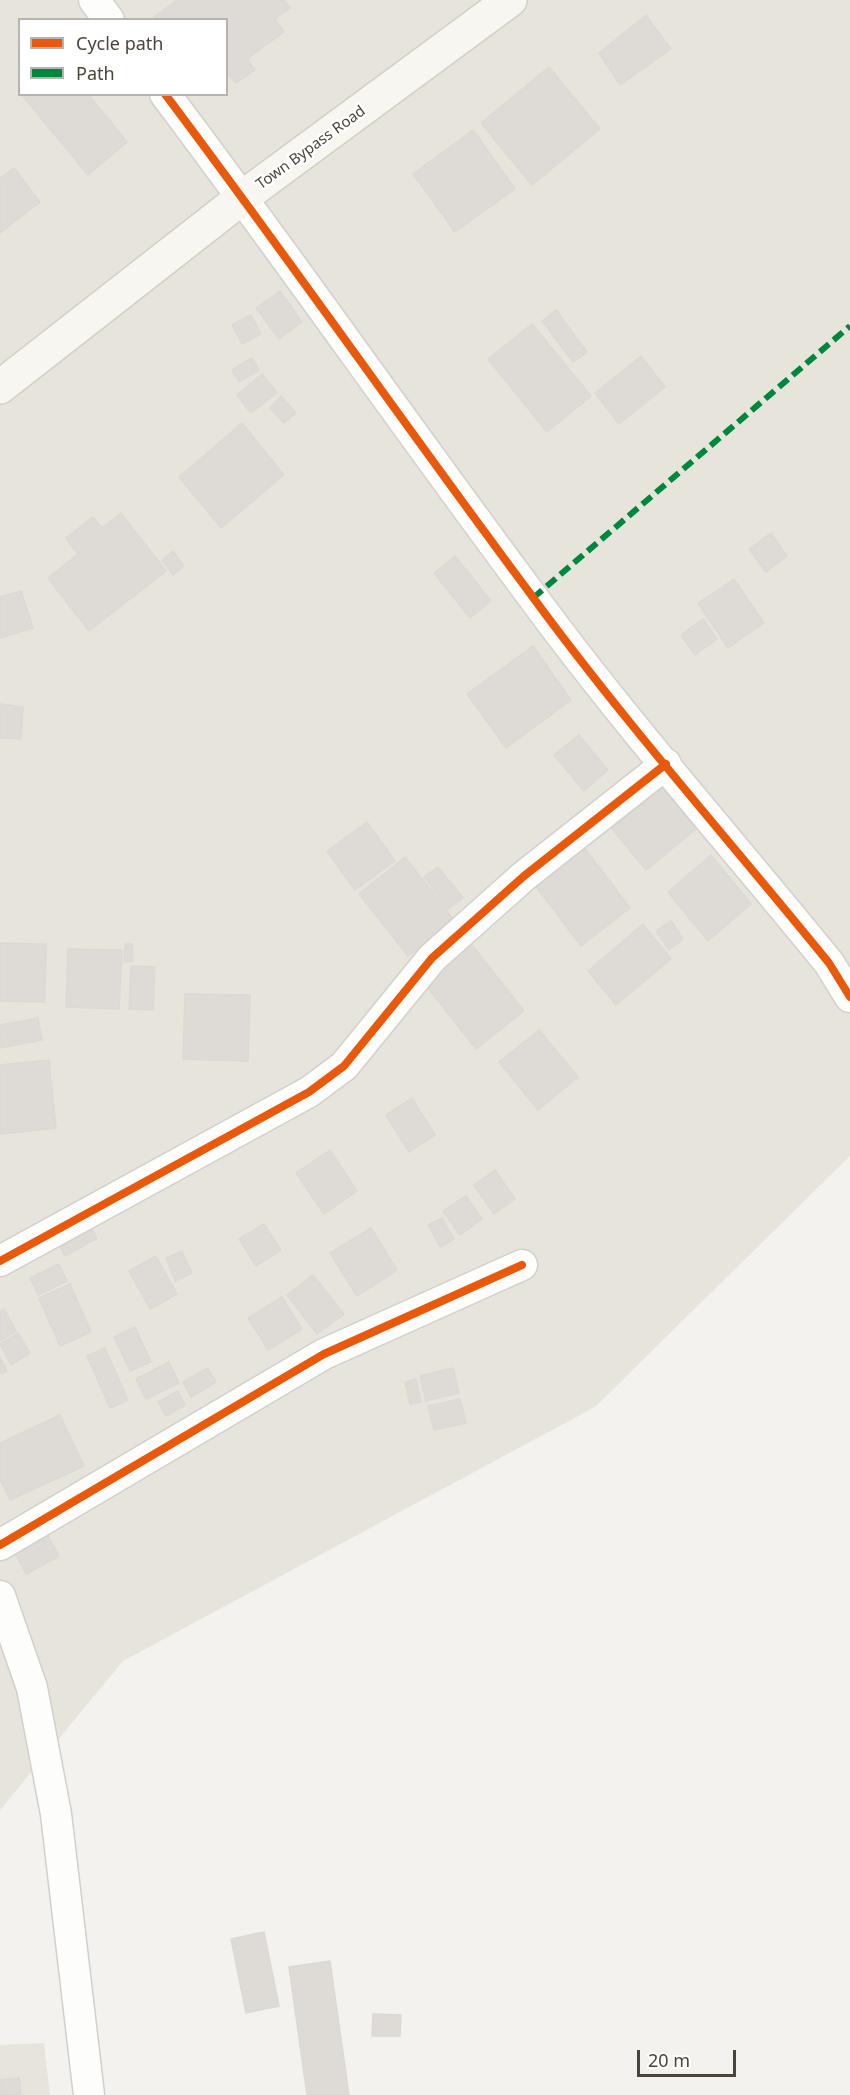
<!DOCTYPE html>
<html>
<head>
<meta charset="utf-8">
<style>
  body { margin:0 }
  #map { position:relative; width:850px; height:2095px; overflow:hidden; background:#f4f2ee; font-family:"Noto Sans",sans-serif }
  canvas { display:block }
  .legend { position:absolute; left:18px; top:18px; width:210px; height:78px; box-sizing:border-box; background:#fff; border:2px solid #b7b4b0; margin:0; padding:8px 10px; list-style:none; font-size:18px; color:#4b4439 }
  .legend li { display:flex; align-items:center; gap:12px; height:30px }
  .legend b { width:30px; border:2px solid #b7b4b0 }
  .scale { position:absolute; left:637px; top:2050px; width:99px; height:27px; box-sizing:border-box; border:3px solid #4b4439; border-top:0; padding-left:8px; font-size:18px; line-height:21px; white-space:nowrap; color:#4b4439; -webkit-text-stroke:4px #fff; paint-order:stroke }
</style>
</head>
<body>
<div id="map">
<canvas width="850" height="2095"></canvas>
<ul class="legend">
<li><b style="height:8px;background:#e8590c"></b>Cycle path</li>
<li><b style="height:8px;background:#00873e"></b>Path</li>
</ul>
<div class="scale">20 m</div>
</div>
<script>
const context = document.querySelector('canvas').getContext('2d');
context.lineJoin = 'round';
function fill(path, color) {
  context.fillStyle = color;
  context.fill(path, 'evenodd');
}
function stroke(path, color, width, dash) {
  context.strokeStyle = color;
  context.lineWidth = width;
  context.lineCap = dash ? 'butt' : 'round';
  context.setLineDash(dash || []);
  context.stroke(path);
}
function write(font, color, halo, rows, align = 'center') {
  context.font = font + ' "Noto Sans",sans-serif';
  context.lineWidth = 5;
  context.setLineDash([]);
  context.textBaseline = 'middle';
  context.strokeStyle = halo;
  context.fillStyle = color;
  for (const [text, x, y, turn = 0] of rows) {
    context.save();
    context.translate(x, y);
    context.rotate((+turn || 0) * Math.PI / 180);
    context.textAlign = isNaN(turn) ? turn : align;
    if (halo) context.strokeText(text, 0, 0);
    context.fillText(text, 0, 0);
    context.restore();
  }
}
fill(new Path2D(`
  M0 0H850V1156L595 1407 123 1661 0 1810ZM20 20H226V94H20Z
  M44 2043 50 2095H0V2045Z`), '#e7e4dc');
const building = new Path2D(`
  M177 0H284L290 8 275 19 284 32 247 59 255 70 236 83 226 72V20H155L154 17Z
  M646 15 671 49 620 85 599 53Z
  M549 67 600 129 532 185 481 123Z
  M21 94H88L127 142 88 175Z
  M473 130 515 189 455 232 413 174Z
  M14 168 40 202 0 233V178Z
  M280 291 302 322 279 339 256 308Z
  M556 310 587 352 573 362 542 321Z
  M251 315 261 334 242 344 232 325Z
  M532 324 591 396 547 432 488 359Z
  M641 356 665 387 619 424 595 393Z
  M252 358 259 370 239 382 232 370Z
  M262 374 277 393 251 413 237 395Z
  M281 396 296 413 284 423 270 408Z
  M242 423 284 475 221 528 179 477Z
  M121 513 166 571 89 631 48 578 78 554 66 538 93 517 102 528Z
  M771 533 787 556 766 572 749 549Z
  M173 551 184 566 173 575 162 560Z
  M455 556 491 601 470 618 434 573Z
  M734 579 764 623 728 648 698 603Z
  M21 591 33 628 0 638V597Z
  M703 619 717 639 695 655 681 635Z
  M533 646 571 700 506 748 467 694Z
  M0 704 23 707 21 739 0 738Z
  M579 735 608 770 584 791 554 755Z
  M662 786 696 829 646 870 612 829Z
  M367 822 395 861 355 890 327 851Z
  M584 847 630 908 581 946 535 885Z
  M711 855 751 904 708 941 668 892Z
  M405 857 454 920 408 956 359 894Z
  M438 867 463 898 448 909 424 877Z
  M671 921 683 939 669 950 656 931Z
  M643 924 671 959 616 1005 588 971Z
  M468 940 524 1011 476 1049 420 978Z
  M0 943 46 944 45 1002 0 1001Z
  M125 944H132L133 961 124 962Z
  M68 949 122 950 119 1009 66 1007Z
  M131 966 155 967 153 1010 129 1009Z
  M185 994 250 995 248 1061 183 1059Z
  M38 1018 42 1040 0 1048V1025Z
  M539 1030 578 1077 538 1110 499 1062Z
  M49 1060 56 1128 0 1134V1065Z
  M412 1098 435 1135 409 1152 386 1115Z
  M330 1150 357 1191 324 1214 296 1173Z
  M495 1170 515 1199 494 1214 474 1185Z
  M466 1196 482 1219 460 1235 443 1211Z
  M442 1218 454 1239 440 1247 428 1225Z
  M264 1224 281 1250 256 1266 239 1239Z
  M91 1227 97 1239 89 1242 83 1231Z
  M371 1228 397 1270 357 1296 330 1253Z
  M81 1230 88 1243 65 1256 58 1242Z
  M182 1251 192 1273 175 1281 166 1258Z
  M156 1256 177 1294 150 1309 129 1271Z
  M59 1264 67 1281 38 1295 30 1278Z
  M313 1275 344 1314 317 1334 287 1295Z
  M70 1284 91 1332 60 1346 39 1298Z
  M282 1297 302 1329 268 1350 248 1318Z
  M4 1309 16 1331 0 1341V1312Z
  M135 1327 151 1362 130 1371 114 1337Z
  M18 1333 30 1353 11 1365 0 1344Z
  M105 1348 128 1400 110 1408 87 1356Z
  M0 1357 7 1371 0 1374Z
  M169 1362 179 1383 146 1399 136 1379Z
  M208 1368 216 1382 191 1397 183 1382Z
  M453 1368 459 1393 426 1401 420 1376Z
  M416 1379 421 1402 410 1404 405 1382Z
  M178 1391 185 1405 166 1416 158 1402Z
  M460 1399 466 1423 434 1430 428 1406Z
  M60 1415 84 1466 10 1500 0 1479V1443Z
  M44 1528 59 1556 26 1574 11 1546Z
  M264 1932 279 2006 246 2013 231 1939Z
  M330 1961 349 2095H307L289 1967Z
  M373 2014 401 2015 400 2036H372Z
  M19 2078 21 2095H0V2080Z`);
fill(building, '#dedbd6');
stroke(building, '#dcd9d4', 1.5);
const street = new Path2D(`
  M94 0 109 20
  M165 94C290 260 408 430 532 596 625 723 730 841 829 963L850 997
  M0 1261 309 1092 344 1066 432 958 524 876 666 764
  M0 1545 324 1354 522 1265
  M0 1596 32 1688 56 1814 89 2095`);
const secondary = new Path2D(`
  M0 387 243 197 510 0`);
stroke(street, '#d2d0cb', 33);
stroke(secondary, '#d3cfc5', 36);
stroke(street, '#fdfdfc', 30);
stroke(secondary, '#f7f6f1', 33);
stroke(new Path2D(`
  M533 598 850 326`), '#00873e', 6, [12, 6]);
stroke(new Path2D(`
  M165 94C290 260 408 430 532 596 625 723 730 841 829 963L850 997
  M0 1261 309 1092 344 1066 432 958 524 876 666 764
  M0 1545 324 1354 522 1265`), '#e8590c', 8);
write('15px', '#4b4439', '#fff', [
  ["Town Bypass Road",311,148,-36]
]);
</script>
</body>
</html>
